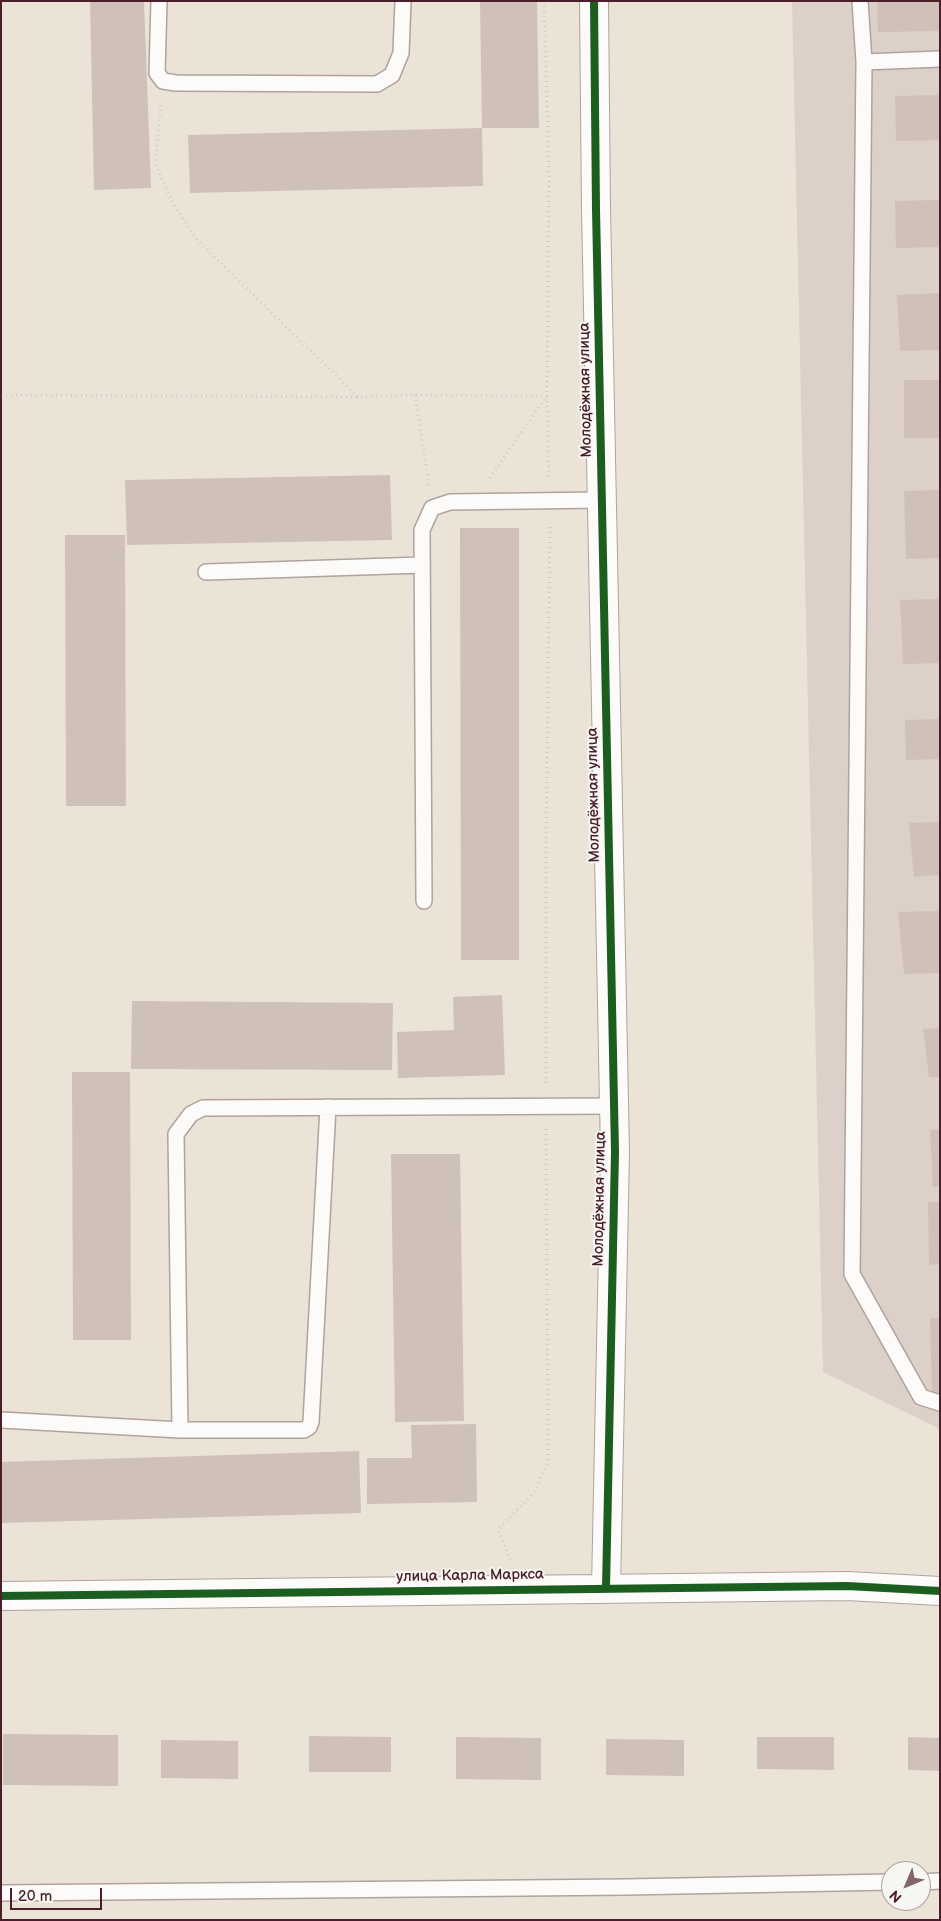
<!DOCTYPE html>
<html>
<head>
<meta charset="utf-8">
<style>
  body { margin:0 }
  #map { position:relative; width:941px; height:1921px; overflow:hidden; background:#ece3d7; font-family:"Balsamiq Sans",sans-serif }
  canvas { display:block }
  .frame { position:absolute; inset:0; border:2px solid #4a1f2b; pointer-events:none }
  .north { position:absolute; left:881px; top:1861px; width:50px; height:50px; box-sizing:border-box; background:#f6f6f2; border:1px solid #b1a0a2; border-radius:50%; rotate:225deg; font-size:14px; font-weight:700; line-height:20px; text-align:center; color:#4a1f2b }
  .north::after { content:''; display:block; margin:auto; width:18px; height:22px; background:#836467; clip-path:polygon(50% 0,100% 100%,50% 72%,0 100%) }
  .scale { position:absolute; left:10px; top:1888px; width:92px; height:22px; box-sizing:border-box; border:2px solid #4a1f2b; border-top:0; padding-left:6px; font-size:15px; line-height:18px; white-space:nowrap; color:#4a1f2b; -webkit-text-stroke:4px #f6f6f2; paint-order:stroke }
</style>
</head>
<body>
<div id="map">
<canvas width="941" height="1921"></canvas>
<div class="frame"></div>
<div class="north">N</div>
<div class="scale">20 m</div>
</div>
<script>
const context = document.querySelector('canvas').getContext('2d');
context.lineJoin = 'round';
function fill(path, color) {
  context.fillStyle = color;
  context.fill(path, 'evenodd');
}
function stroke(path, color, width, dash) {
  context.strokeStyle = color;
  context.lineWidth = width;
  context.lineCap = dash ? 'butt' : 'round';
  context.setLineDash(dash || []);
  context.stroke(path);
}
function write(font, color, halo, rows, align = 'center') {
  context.font = font + ' "Balsamiq Sans",sans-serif';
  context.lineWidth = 4;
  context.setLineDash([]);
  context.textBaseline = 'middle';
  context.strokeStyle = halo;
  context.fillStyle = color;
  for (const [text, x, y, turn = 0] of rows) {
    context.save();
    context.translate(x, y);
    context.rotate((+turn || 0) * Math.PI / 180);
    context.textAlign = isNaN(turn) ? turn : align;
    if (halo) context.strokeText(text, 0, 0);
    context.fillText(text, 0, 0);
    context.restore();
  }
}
fill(new Path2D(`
  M792 1H940V1429L823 1372Z`), '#dcd0c8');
fill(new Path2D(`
  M90 1H144L151 188 94 190Z
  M480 1H537L539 128H482Z
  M877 1H940V31L878 32Z
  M940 95V140L896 141 895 96Z
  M482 128 483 186 190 193 188 135Z
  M940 200V247L896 248 895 201Z
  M940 293V350L900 351 897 295Z
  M904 380H940V438H904Z
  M390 475 392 540 127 545 125 480Z
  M940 490V558L906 559 904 491Z
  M460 528H519V960H461Z
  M65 535H125L126 806H66Z
  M940 599V663L903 664 900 600Z
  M940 719V759L906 760 905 720Z
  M940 822V875L914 877 909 823Z
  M940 911V973L904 974 898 912Z
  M502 995 505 1075 398 1078 397 1032 454 1030 453 997Z
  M132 1001 393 1003 392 1070 131 1069Z
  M940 1028V1077H929L923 1029Z
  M72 1072H130L131 1340H73Z
  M940 1129V1186L933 1187 930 1130Z
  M391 1154H460L464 1421 395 1422Z
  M928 1202H940V1264L929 1265Z
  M930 1318H940V1393H932Z
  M476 1424 477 1502 367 1504V1458H412L411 1425Z
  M359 1451 361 1513 1 1523V1462Z
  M3 1734 118 1735V1786L3 1785Z
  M309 1736 391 1737V1772H309Z
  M456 1737 541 1738V1780L456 1779Z
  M757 1737H834V1770L757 1769Z
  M908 1737 940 1738V1771L908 1770Z
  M606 1739 684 1740V1776L606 1775Z
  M161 1740 238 1741V1779L161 1778Z`), '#cfc1ba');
const lane = new Path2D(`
  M159 1 157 73 163 81 176 83 377 84 392 75 401 53 403 1
  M860 1 864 62 852 1274 921 1397 940 1403
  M864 62 940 59
  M206 572 422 565
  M424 901 422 530 432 508 450 502 602 500
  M1 1420 180 1430H304L309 1427 311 1422 328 1107
  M180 1430 176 1134 191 1114 203 1108 614 1106
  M921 1882 940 1881
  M1 1893 627 1887 891 1882`);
const street = new Path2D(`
  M594 1 596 209 615 1152 606 1588
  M1 1596 847 1586 940 1591`);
stroke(lane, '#aea39e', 18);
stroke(street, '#aea39e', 30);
stroke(new Path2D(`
  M544 1 549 170 547 396 549 478
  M161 105 155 163 174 205 197 240 358 397
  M1 395 359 397 415 395 547 396 489 479
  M415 395 429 485
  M546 1083V847L550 524
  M510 1560 498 1529 533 1494 548 1462 546 1129`), '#cfcac9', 3, [1, 4]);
stroke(lane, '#fcfbf9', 15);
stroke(street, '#fcfbf9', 28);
stroke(new Path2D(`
  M594 1 596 209 615 1152 606 1588
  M1 1596 847 1586 940 1591`), '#1b5e20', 8);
write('15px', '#4a1f2b', '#f6f6f2', [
  ["Молодёжная улица",586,390,-91],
  ["Молодёжная улица",594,795,-91],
  ["Молодёжная улица",600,1199,-89],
  ["улица Карла Маркса",470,1576,-1]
]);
</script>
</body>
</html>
